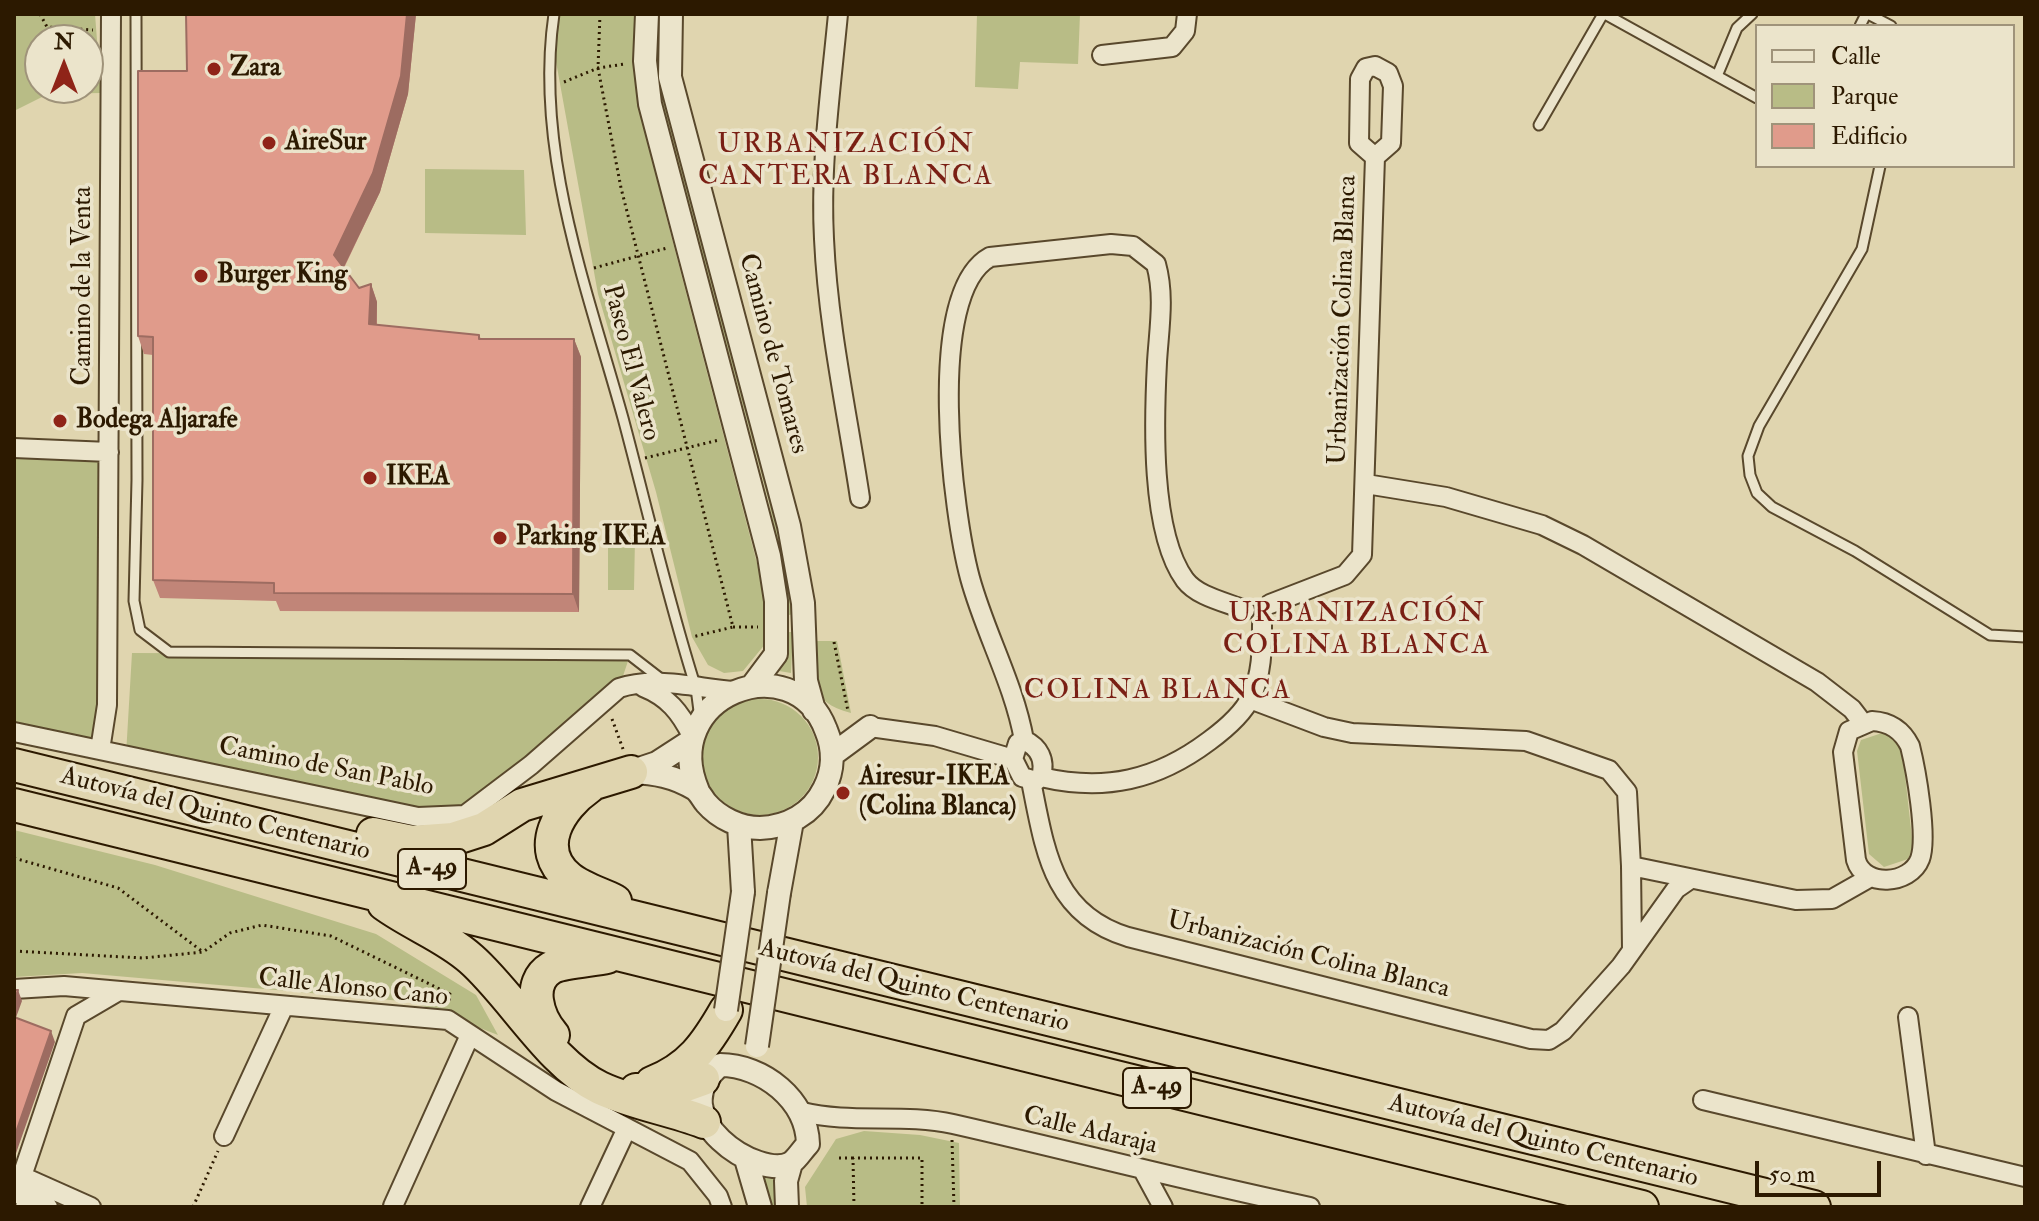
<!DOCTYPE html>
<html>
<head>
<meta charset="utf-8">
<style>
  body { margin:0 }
  #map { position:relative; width:2039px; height:1221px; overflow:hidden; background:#e0d5af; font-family:"IM FELL Double Pica",serif }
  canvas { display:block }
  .frame { position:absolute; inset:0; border:16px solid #2c1900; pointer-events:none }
  .legend { position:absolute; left:1755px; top:24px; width:260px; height:144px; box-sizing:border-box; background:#ebe4cb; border:2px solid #9f937a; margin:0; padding:10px 14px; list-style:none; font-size:24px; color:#2c1900 }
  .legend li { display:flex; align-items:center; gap:16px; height:40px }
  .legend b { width:40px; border:2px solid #9f937a }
  .north { position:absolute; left:24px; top:24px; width:80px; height:80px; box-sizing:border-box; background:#ebe4cb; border:2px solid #9f937a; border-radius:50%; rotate:0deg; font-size:22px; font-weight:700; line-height:32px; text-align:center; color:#2c1900 }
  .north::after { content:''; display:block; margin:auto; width:28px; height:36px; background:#8f2418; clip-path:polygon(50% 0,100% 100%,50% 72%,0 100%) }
  .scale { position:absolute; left:1755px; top:1161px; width:126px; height:36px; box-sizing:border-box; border:4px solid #2c1900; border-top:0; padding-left:10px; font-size:24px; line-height:28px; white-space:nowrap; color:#2c1900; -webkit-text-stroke:6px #ebe4cb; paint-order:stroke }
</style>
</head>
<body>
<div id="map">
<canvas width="2039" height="1221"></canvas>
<div class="frame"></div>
<ul class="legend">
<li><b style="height:10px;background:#ebe4cb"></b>Calle</li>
<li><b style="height:22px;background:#b8bc86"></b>Parque</li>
<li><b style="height:22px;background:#e09b8b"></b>Edificio</li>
</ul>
<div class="north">N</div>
<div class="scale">50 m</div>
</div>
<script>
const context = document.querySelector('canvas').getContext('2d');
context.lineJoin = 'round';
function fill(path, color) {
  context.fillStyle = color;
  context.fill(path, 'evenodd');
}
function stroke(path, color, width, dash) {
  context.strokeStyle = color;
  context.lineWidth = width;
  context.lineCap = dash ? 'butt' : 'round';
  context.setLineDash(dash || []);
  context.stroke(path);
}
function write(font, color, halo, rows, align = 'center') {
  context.font = font + ' "IM FELL Double Pica",serif';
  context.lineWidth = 7;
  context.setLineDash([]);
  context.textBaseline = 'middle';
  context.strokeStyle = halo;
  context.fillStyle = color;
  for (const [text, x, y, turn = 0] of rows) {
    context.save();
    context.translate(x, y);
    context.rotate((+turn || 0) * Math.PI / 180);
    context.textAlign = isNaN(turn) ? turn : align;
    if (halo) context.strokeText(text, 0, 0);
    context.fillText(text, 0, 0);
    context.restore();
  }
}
fill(new Path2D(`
  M14 14H95L101 93 48 94 14 111ZM40 40H88V88H40Z
  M559 14H637V82L666 216 769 609 766 643 743 671 724 673 708 665 692 637 656 492 598 294 553 45Z
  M655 14H663L773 494 794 614 789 615 785 574 768 499 660 98 654 54Z
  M977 14H1080L1078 64 1020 62 1018 89 975 87Z
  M425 169 524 170 526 235 425 233Z
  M14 448 109 452 100 750 14 732Z
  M608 538H635L634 590H608Z
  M788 632H793L791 673 779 671 786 654Z
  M816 641H837L851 713C808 702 811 678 816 641Z
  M132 653 630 655 619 688 465 815 418 817 126 755Z
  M702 757a58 58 0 1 1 116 0a58 58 0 1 1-116 0Z
  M1882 733 1894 737 1902 748 1913 847 1908 859 1884 867 1869 854 1857 751 1861 740Z
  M14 830 155 865 376 934 476 995 498 1035 413 1002 82 973 14 977Z
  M864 1131 920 1135 959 1143 960 1207H807L805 1187 836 1139Z
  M782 1177 777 1207H771L760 1178Z`), '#b8bc86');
const service = new Path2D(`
  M136 14 137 480 134 601 140 630 169 652 630 655 661 679
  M554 14C534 150 587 288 623 418 647 508 668 600 696 688L700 719
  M1605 14 1717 76 1737 28 1752 14
  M1868 14 1891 26
  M1860 26 1866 14
  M1717 76 1757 98
  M1539 125 1603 14
  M1880 166 1862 249 1759 426 1748 456 1750 475 1757 493 1772 507 1855 551 1990 635 2025 637`);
const minor = new Path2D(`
  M838 14C831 88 820 164 824 239 828 326 847 412 860 498
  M1102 55 1172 47 1185 31 1187 14
  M14 448 109 452
  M1366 484 1446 497 1542 525 1583 545 1817 682 1852 709 1862 722
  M1270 604 1345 575 1362 555 1375 157 1359 143 1360 79 1366 68 1375 66 1388 73 1393 86 1391 143 1375 157
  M643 687C668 697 680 712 692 736
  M1250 699 1324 727 1352 733 1526 741 1609 770 1627 792 1631 866 1796 900 1832 899 1869 878
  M1872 721C1890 722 1902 730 1910 746 1916 770 1928 837 1920 859 1910 885 1864 888 1856 860L1843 752 1849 731Z
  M870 727 935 736 1013 759
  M14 732 418 817 465 815 531 765 619 688C655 676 696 688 733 691
  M1024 740C1014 684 985 633 970 578 953 515 924 293 990 257L1111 244 1133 246 1156 264C1165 296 1159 329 1157 362 1154 420 1150 532 1185 580 1198 597 1226 602 1245 610
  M1024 740C1039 747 1046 760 1041 777L1036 781 1022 777 1013 759 1018 743Z
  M100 750 107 705 111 14
  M1041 777C1105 792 1157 780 1209 741 1224 730 1243 714 1251 697 1262 674 1262 650 1262 625
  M1031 781C1045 850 1052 914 1128 937L1531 1039 1549 1040 1563 1031 1621 966 1676 889 1689 880
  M1631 866 1632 950
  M14 989 64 986 448 1020 556 1091 690 1161 718 1196 722 1207
  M76 1016 117 992
  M1908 1017 1926 1155
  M1703 1100 2025 1177
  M802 1112C851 1124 904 1113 953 1124 1072 1151 1190 1182 1310 1207
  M224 1136 284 1006
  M1144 1172 1163 1207
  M17 1174 91 1207
  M20 1195 48 1207
  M393 1206 470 1035
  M25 1207 29 1198 22 1176 76 1016
  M590 1207 627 1128`);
const tertiary = new Path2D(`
  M647 14 645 61 650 104 769 556 776 601V654L752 686
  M671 14 670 77 789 526 803 603 806 681 814 710
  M832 755 870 727
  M636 770 657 763 691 741
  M631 772C655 773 674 776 695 789 700 793 702 798 706 803 719 818 740 828 760 828 787 827 812 814 824 789 834 770 834 749 826 730 793 643 657 696 698 791
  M739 825 743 892
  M779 893 792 821
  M720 1065C763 1065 807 1100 808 1144 803 1149 797 1159 791 1163 759 1181 659 1116 720 1065Z
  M746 1159 760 1207
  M787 1207 786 1181 791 1163`);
const motorway = new Path2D(`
  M14 765 1814 1207
  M589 787C560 807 533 849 569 878 581 888 601 894 615 901
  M14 805 1642 1207
  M373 834 412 842 453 839 484 829 522 805 631 772
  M384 904C413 925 445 936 471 959 512 995 551 1065 600 1088 632 1103 670 1109 704 1122
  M553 1035C538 1018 526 983 551 968 561 962 594 960 607 957
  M652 1083C690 1068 706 1045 726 1010
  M636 1090 678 1088 703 1079`);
stroke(service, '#59482c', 13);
stroke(minor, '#59482c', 22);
stroke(tertiary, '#59482c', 26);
stroke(motorway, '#2c1900', 36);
stroke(new Path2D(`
  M40 14 47 27 93 30
  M600 14 598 68 621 188 733 627 692 637
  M564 82 598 68 625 64
  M594 268 667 248
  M645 458 719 440
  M733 627H758
  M834 642 848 711
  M612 719 623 749
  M14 858 118 888 203 952
  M14 951 143 958 203 952 230 933 262 925 331 936 450 994 449 1004
  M952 1140 954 1207
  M839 1158H853
  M193 1207 218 1151
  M854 1207 853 1158H922V1207`), '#2c1900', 3, [2, 4]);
stroke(service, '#ebe4cb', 9);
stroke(minor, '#ebe4cb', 18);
stroke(tertiary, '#ebe4cb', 22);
stroke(motorway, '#e0d5af', 32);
const tertiaryBridge = new Path2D(`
  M726 1010 743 892
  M757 1046 779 893`);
stroke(tertiaryBridge, '#59482c', 26, []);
stroke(tertiaryBridge, '#ebe4cb', 22);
fill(new Path2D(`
  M186 14H416L408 94 380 192 344 268 359 288 371 284 377 302V325L479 335 481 339H574L581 357 579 612 280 611 276 601 160 598 153 580V355L144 354 138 336 187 71Z`), '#c18578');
fill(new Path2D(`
  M407 14H416L408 94 380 192 341 273 334 255Z
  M371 284 377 302 376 342 369 324Z
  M574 339 581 357 579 612 573 594Z
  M18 990 22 1001 14 1023V1002Z
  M51 1031 55 1042 14 1159V1138Z`), '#9d6c61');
const building = new Path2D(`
  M186 14H407L401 76 373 173 334 255 359 288 371 284 369 324 479 335V339H574L573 594 274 593V583L153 580V337L138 336V71H187Z
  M14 990H18L14 1002Z
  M14 1017 51 1031 14 1138Z`);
fill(building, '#e09b8b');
stroke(building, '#9d6c61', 2);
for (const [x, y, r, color] of [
  [214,69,8,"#8f2418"],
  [269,143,8,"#8f2418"],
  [201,276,8,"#8f2418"],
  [60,421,8,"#8f2418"],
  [370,478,8,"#8f2418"],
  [500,538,8,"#8f2418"],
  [843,793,8,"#8f2418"]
]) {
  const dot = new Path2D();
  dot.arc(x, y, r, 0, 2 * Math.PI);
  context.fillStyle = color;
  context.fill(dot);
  stroke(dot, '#ebe4cb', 3);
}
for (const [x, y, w] of [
  [432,869,68],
  [1157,1088,68]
]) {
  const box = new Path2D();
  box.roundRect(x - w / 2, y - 20, w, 40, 6);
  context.fillStyle = '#ebe4cb';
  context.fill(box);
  stroke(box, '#2c1900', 2);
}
write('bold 24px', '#2c1900', null, [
  ["A-49",432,869],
  ["A-49",1157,1088]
]);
write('bold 26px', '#2c1900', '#ebe4cb', [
  ["Zara",230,69],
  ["AireSur",285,143],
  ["Burger King",217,276],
  ["Bodega Aljarafe",76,421],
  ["IKEA",386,478],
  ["Parking IKEA",516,538],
  ["Airesur-IKEA",859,778],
  ["(Colina Blanca)",859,808]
], 'left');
write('26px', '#2c1900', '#ebe4cb', [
  ["Camino de la Venta",84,286,-90],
  ["Urbanización Colina Blanca",1344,320,-88],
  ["Camino de Tomares",772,354,75],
  ["Paseo El Valero",630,363,75],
  ["Camino de San Pablo",326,768,11],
  ["Autovía del Quinto Centenario",215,815,14],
  ["Urbanización Colina Blanca",1308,956,14],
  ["Autovía del Quinto Centenario",914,987,14],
  ["Calle Alonso Cano",353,989,6],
  ["Calle Adaraja",1090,1132,13],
  ["Autovía del Quinto Centenario",1543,1142,14]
]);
context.letterSpacing = '2px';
write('28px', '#7a1f14', '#ebe4cb', [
  ["URBANIZACIÓN",846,146],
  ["CANTERA BLANCA",846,178],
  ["URBANIZACIÓN",1357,615],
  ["COLINA BLANCA",1357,647],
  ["COLINA BLANCA",1158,692]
]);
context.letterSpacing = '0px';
</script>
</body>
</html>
